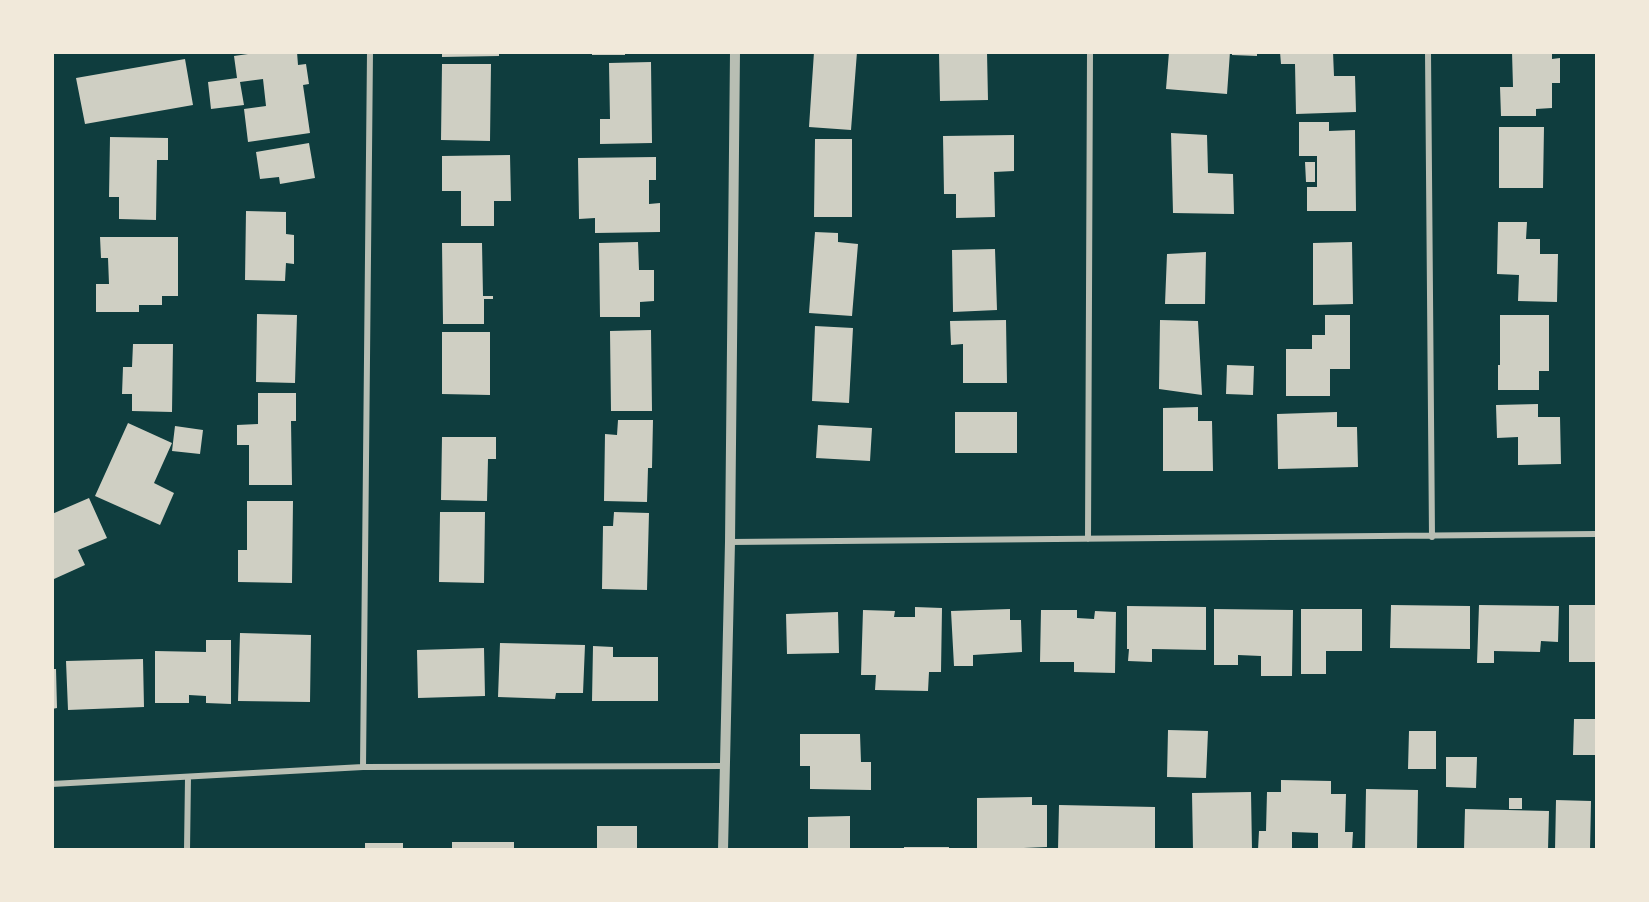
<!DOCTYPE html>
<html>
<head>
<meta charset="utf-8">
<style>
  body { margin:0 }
  #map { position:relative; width:1649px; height:902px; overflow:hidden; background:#0f3d3e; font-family:"Noto Serif",serif }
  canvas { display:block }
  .frame { position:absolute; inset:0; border:54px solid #f1e9da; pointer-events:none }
</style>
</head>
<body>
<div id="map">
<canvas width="1649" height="902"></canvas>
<div class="frame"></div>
</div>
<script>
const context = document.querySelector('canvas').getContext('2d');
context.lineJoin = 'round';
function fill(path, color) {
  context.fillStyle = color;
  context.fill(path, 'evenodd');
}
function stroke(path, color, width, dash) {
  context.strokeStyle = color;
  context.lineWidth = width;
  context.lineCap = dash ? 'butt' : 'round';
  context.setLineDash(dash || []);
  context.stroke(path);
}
fill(new Path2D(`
  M262 52H297L298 65 306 64 309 84 303 85 310 133 248 142 244 109 266 106 263 79 240 82 244 105 211 109 208 82 237 78 234 56Z
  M442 52H499V56L442 57Z
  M592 52H625V55H592Z
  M814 52H857L851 130 809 127Z
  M939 52H987L988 100 940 101Z
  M1169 52H1230L1227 94 1166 89Z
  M1232 52H1257V56L1232 55Z
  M1280 52H1333L1334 76H1355L1356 112 1296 114 1295 64H1281Z
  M1512 52H1552V59L1560 58V83H1552V108L1536 109V116H1501L1500 87H1513Z
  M185 59 193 105 85 124 76 78Z
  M651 62 652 143 600 144V119H610L609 63Z
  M442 64H491L490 141 441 140Z
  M1299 122H1329V131L1355 130 1356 211H1307V187H1317V156H1299Z
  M1499 127H1544L1543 188H1499Z
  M1171 133 1207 135 1208 173 1233 174 1234 214 1173 213Z
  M1014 135V171L994 172 995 217 956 218V194H944L943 136Z
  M110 137 168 138V160H157L156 220 119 219V197H109Z
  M815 139H852V217H814Z
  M309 143 315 178 280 184 279 177 260 179 256 152Z
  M510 155 511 201H494V226H461V191H442V156Z
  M656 157V180H649V204L660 203V232L595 233V218L579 219 578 158Z
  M1305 162H1315V182H1306Z
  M246 211 286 212V234L294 235V264L286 263 285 281 245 280Z
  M1498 222H1527L1526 239H1540V254H1558L1557 302 1518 301 1519 275 1497 274Z
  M815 232 838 233V242L858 244 852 316 809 313Z
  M100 237H178V296H162V305H139V312H96V284H109L108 258H101Z
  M638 242 639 270H654V301L640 302V317H600L599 243Z
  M1352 242 1353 304 1313 305V243Z
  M442 243H482L483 296H493V299H484V324H443Z
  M995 249 997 310 953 312 952 250Z
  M1206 252 1205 304H1165L1167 254Z
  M257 314 297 315 295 383 256 382Z
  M1325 315H1350V369H1330V396H1286V349H1312V335H1325Z
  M1500 315H1549V371H1539V390H1498V365H1500Z
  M1006 320 1007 383H963V344L951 345 950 321Z
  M1160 320 1198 321 1202 395 1159 389Z
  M815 326 853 328 849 403 812 401Z
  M651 330 652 411H611L610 331Z
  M442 332H490V395L442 394Z
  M133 344H173L172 412 132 411V394H122L123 367H132Z
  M1227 365 1254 366 1253 395 1226 394Z
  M258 393H296V421H291L292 485H249V445H237V425L258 424Z
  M1538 404V417H1560L1561 464 1518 465V437L1497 438 1496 405Z
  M1198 407V421H1212L1213 471H1163V408Z
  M955 412H1017V453H955Z
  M1337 412V427H1357L1358 467 1278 469 1277 414Z
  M618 420H653L652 468H648L647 502 604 501 605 434 617 435Z
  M128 423 172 443 154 483 174 493 160 525 95 496Z
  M818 425 872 428 870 461 816 458Z
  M175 426 203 430 200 454 172 451Z
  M442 437H496V459H488L487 501 441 500Z
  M89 498 107 538 78 550 85 565 54 579 52 574V514Z
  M247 501H293L292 583 238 582V550H247Z
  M440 512H485L484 583 439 582Z
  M614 512 649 513 647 590 602 589 603 526H613Z
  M1391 605 1470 606V649L1390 648Z
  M1479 605 1559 606 1558 642 1541 641 1540 652 1494 651V663H1477Z
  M1569 605H1596V662H1569Z
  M1127 606 1206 607V650L1152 649V662L1128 661 1129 649H1127Z
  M915 607 942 608 941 672H929L928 691 875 690 876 675H861L863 610 895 611 894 617H915Z
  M1010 609V620H1021L1022 652 973 655V666H954L951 611Z
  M1214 609 1293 610 1292 676H1261V656L1238 655V665H1214Z
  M1301 609H1362V651H1326V674H1301Z
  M1041 610H1077V618L1094 619 1095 611 1116 612 1115 673 1074 672V662H1040Z
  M838 612 839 653 787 654 786 614Z
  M240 633 311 635 310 702 238 701Z
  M206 640H231V704L206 703V696L189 695V703H155V651L206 652Z
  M500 643 585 645 583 693H556L555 699 498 697Z
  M593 646 613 647V657H658V701H592Z
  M484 648 485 696 418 698 417 650Z
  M143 659 144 707 68 710 66 661Z
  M52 669H56L57 708 52 709Z
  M1574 719H1596V755H1573Z
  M1168 730 1208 731 1206 778 1167 777Z
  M1409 731H1436V769H1408Z
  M800 734H860L861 762H871V790L810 789V766H800Z
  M1446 757H1477L1476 788 1446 787Z
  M1281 780 1331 781V794H1346L1345 832H1353L1352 850H1318V833L1292 832V850H1258L1259 831H1266L1267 792H1281Z
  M1366 789 1418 790 1417 850H1365Z
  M1251 792 1252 850H1193L1192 793Z
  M1032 797V805H1047V847L977 850V798Z
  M1509 798H1522V809H1509Z
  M1556 800 1591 801 1590 850H1555Z
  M1059 805 1155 807V850H1058Z
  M1465 809 1549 811 1548 850H1464Z
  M850 816V850H808V817Z
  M597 826H637V850H597Z
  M452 842H514V850H452Z
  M365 843H403V850H365Z
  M904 847H949V850H904Z`), '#cfcfc3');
stroke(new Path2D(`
  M1428 52 1432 537
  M1088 539 1090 52
  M730 542 1596 534
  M363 767 370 52
  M52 784 363 767 726 766
  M187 850 188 778`), '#b8beb3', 6);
stroke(new Path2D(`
  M723 850 730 542 735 52`), '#b8beb3', 10);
</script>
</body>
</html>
